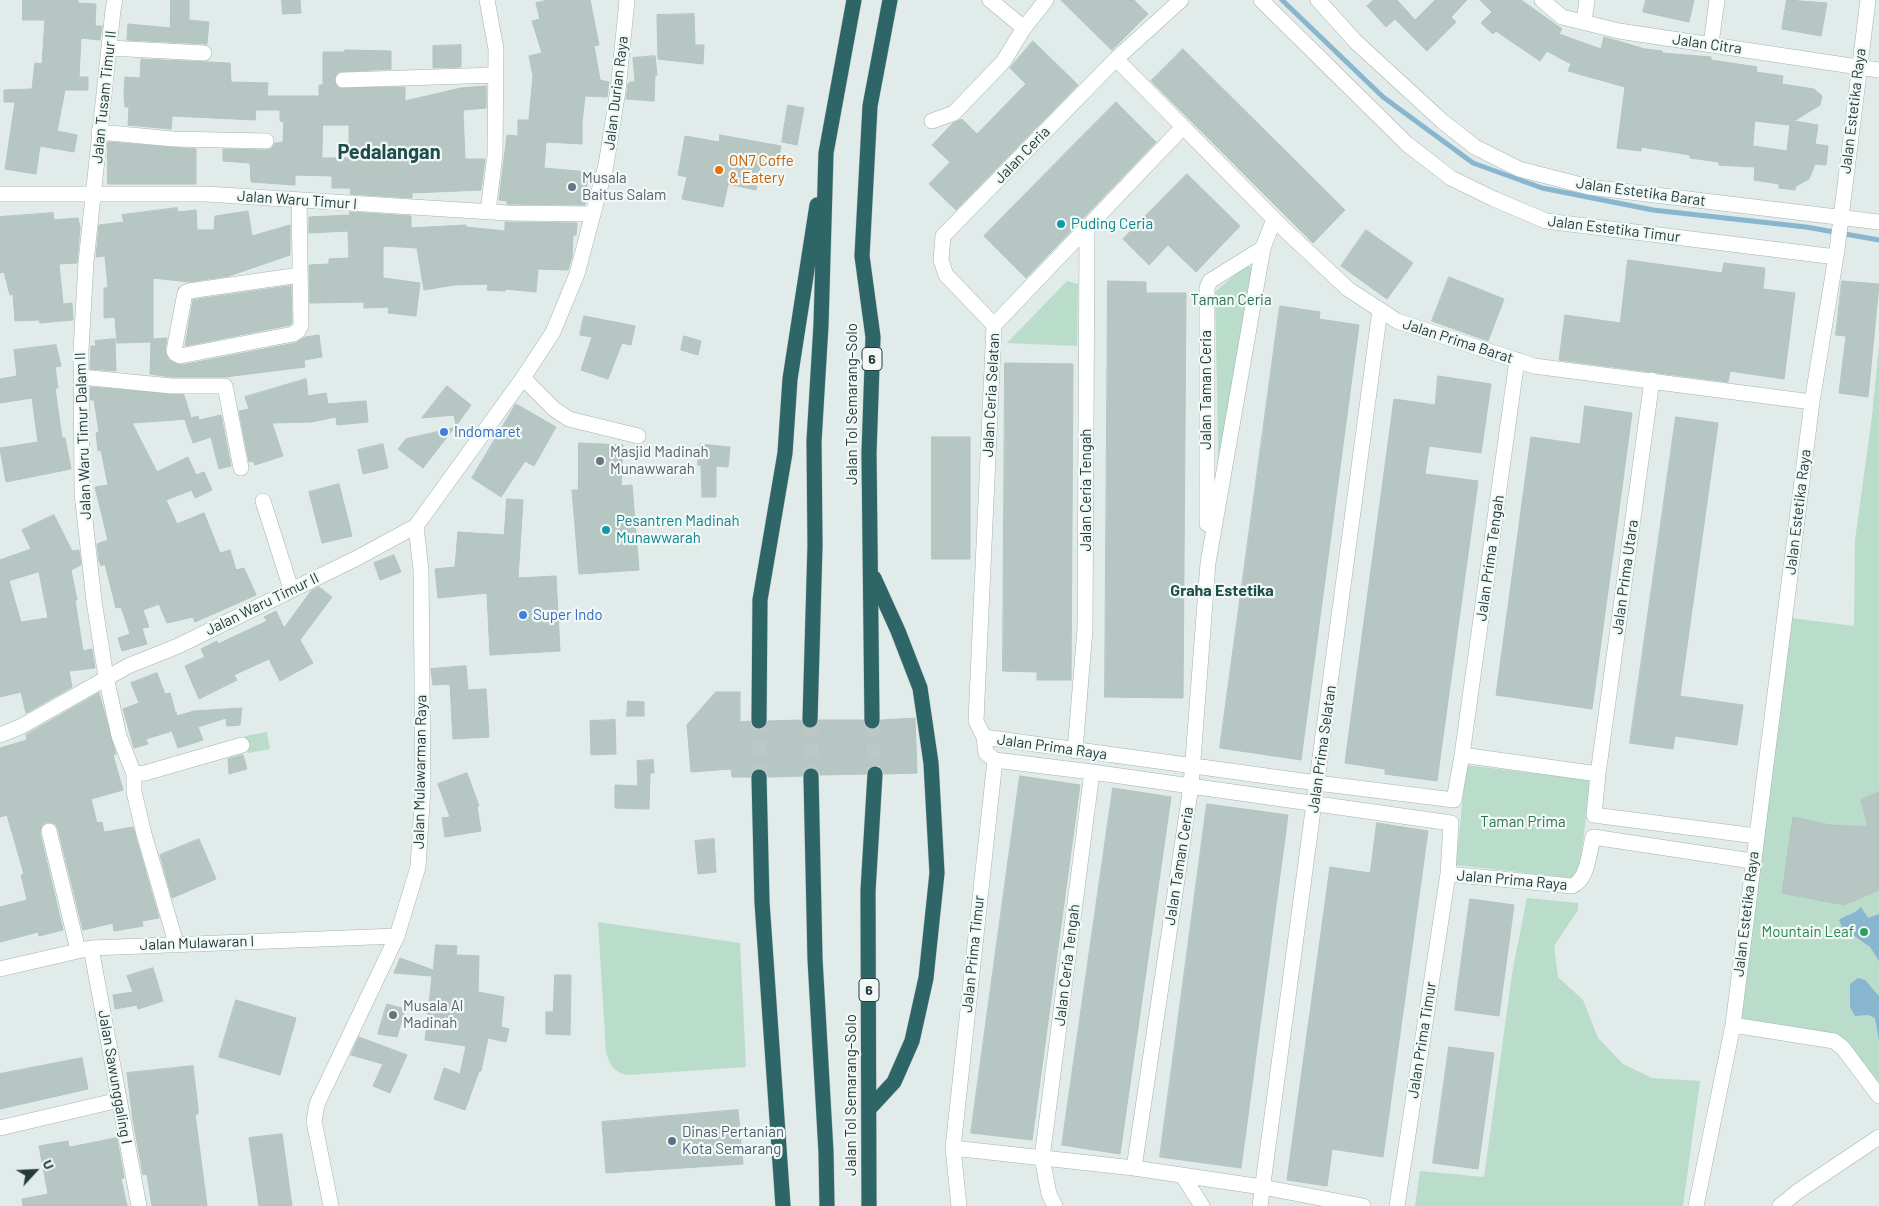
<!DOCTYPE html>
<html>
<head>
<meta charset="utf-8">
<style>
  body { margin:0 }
  #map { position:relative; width:1879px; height:1206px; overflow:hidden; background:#e1ebe9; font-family:Barlow,sans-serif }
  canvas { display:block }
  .north { position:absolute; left:10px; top:1146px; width:50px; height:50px; -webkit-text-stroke:4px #f1f8f6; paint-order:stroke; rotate:65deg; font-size:14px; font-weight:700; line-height:20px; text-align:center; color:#213b3a }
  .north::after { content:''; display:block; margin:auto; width:18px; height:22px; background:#213b3a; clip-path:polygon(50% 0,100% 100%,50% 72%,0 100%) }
</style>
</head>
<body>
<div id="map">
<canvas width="1879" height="1206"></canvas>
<div class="north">U</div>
</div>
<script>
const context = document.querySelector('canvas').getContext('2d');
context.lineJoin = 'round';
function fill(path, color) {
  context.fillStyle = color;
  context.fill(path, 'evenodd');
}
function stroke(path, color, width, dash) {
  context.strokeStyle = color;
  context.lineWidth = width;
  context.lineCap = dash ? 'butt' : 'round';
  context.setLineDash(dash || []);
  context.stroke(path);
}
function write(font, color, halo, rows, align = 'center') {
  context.font = font + ' Barlow,sans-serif';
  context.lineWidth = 4.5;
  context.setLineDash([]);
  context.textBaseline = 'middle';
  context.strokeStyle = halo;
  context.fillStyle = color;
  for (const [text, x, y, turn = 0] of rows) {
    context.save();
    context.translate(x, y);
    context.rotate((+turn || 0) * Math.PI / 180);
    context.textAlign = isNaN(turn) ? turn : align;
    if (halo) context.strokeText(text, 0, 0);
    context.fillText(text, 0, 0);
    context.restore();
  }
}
fill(new Path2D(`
  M1247 264 1253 270 1219 490 1215 292Z
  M1067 281 1078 284 1077 346 1007 343Z
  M1879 345V1088L1839 1036 1740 1019 1791 618 1854 626 1855 540 1872 416Z
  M267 732 270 749 248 753 245 736Z
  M1466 765 1590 780 1579 879 1456 865Z
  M1527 898 1578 903V910L1554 946 1558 977 1583 1000 1598 1038 1623 1064 1652 1078 1700 1081 1683 1206H1415L1420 1171 1484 1177 1513 968Z
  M598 922 740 943 746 1067 628 1075C613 1072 610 1065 606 1052Z`), '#badcca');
fill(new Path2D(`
  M1861 907 1868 918 1879 914V961L1870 947 1842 927 1839 920C1847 914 1852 916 1861 907Z
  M1858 978 1865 980 1879 996V1041L1875 1018 1868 1015 1855 1016 1850 1007V984Z`), '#89b6cf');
stroke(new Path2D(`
  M1282 0 1383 97 1473 163 1542 188 1653 210 1806 227 1879 240`), '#89b6cf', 5);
const building = new Path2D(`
  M23 0H78V3L96 4 95 26H102L100 40 81 38 79 77H88V90H65L57 131 77 135 74 152 40 146 36 174 5 169 15 102H4V90L32 89 35 63 42 64 45 20H23Z
  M171 0H189V20L209 22 207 44 127 40 128 24 170 28Z
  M282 0H300L301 13 283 14Z
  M549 0H590L599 45 594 46 600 80 609 82 607 97 585 96 582 123V144L546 142 544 168 588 172 585 205 507 204V201L499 200 507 135 518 136V120H529L533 76 529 56 542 53 532 21 540 19 536 3Z
  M1061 0H1134L1148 14 1112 50Z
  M1374 0H1397L1415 20 1435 0H1467L1451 17 1456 22 1427 51 1395 19 1386 27 1367 6Z
  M1480 0H1521L1562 29 1559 34 1601 49 1604 37 1645 49 1662 51V53L1711 57V60L1757 67 1756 72 1783 76 1782 84 1814 89 1822 96 1820 105 1794 121 1818 125 1815 144 1828 146 1826 165 1815 164 1809 179 1796 186 1795 190 1779 188V184L1754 180 1755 167 1719 165V162L1690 158V155L1641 147V151L1617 148 1625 87 1568 71 1571 64 1547 51 1540 61 1496 31 1493 34 1481 23 1492 12ZM1755 121 1788 125 1790 123 1787 151 1753 146Z
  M1646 0H1694L1689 22 1643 12Z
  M1787 0 1827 3 1821 36 1782 29Z
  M694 14 695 45H704L703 64 658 59 657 15Z
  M1033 41 1078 85 956 210 929 184 950 162 932 145 953 123 962 119 977 134 1026 84 1010 68Z
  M461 45V67L433 68V46Z
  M1183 49 1345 210 1313 243 1151 81Z
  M345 50 391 51V69L338 72 334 80 339 88 405 87V101L461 88 486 86V108L463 110 465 159H485L481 190 412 193V198L350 194 351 188H332V176L295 175V185L251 182 250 163 223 161V149L266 150 271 149 275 143 283 142 284 122 280 121V110H256L255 120 172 116 171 129 128 125 129 107H125L124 94 125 77 140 78 141 59 230 63 231 82 268 83 267 96H319V85H323V52H345ZM323 125H349V158H322Z
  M655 56 657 75H655L654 101 626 99 628 84 630 82H635L633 58Z
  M1116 102 1156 142 1026 278 984 236Z
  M788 105 804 108 797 145 782 142Z
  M720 135 781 146 778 165 761 162 756 190 728 184 723 207 682 199 687 177 678 175 685 136 719 142Z
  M108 142 196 149V184H108Z
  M1187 174 1240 226 1196 272 1168 245 1149 265 1123 239Z
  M177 208 178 212 196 210 197 230H214L215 216 248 211 252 236 290 225V255L229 276 189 282 153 278V339L167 338 165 350 169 360 182 365 295 343 305 337 319 335 322 357 304 360 305 367 225 377H171L150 374 151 342 117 343 115 317 104 318V288H108L105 256 96 257 99 225 124 222 122 215Z
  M350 212 411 216V228L466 225V227L505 231V222L577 223 576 235H573L572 257 568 270 538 269 536 292 505 289V291L487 290 488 284 454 285 424 290 417 248 383 246V278L420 283 416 316 388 313 389 307 364 308V302L310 303 309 265 329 264V259L349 258 348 231 309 233V217L350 215Z
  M53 213 54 220 78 218 80 227 77 263 59 264 63 304 72 303 73 320 40 323 39 320 15 321 13 294 10 295 4 272 0 273V217Z
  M1366 230 1413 263 1387 299 1341 266Z
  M1628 260 1722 273 1724 263 1765 268 1763 289 1795 293 1784 379 1730 371 1728 382 1559 360 1565 315 1620 323Z
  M1449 277 1504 299 1488 341 1432 321Z
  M1108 281 1146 282V293H1186L1183 698 1105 697Z
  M1842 281 1879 284 1868 397 1839 393 1846 336 1836 335Z
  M291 286 292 323 290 325 185 346 193 300Z
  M1280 306 1320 312 1319 319 1359 325 1301 760 1220 748Z
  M584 316 635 326 631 345 622 343 608 379 581 370 592 337 580 335Z
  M684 336 701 341 698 355 681 350Z
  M115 339 116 371 90 369 91 346H96L95 341Z
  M56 345 61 366 55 367 58 388H55L62 438H65L71 469 6 482 0 448 38 442 32 398 0 403V379L17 376 14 350Z
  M1005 363 1073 364 1071 680H1037V672L1003 671Z
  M1438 376 1491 384 1481 453 1429 446 1425 474 1478 481 1437 781 1385 774V769L1345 763 1394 399 1435 405Z
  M306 379 308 396 326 393 328 404 366 401 368 422 337 425 336 417 311 422 272 423 283 456 255 465 253 461 249 462 239 411 249 409 245 397Z
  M447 386 471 405 456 426 454 415 422 418Z
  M91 387 184 395 191 418 198 416 199 420 221 415 231 466 219 469 211 437 193 443 185 420 188 419 132 423 157 472 188 457 196 475 204 472 212 490 195 498 192 490 166 500 177 524 204 513 220 553 230 550 236 570 244 568 256 595 195 622 193 617 167 623 159 604 143 610 149 627 142 628 147 644 122 651 118 638 130 634 121 607 116 608 105 564 101 566 99 561 97 544 108 540 95 487 108 485 101 450 98 451 96 433 99 432 94 400H91Z
  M516 404 556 427 534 466 525 461 501 497 472 478Z
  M1585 406 1632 413 1592 709 1496 695 1531 437 1580 444Z
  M1676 417 1718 423 1680 696 1743 705 1737 745 1675 736 1673 749 1630 743Z
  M454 428 423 468 398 449 406 439Z
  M932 437H970V559H932Z
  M579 443 623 445 621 486 632 485 639 570 579 574 572 490H578Z
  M383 444 388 468 363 474 358 450Z
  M700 444 730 447 728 467 716 466V497H702L701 465H698Z
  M339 484 352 536 322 543 309 492Z
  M507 499 523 500 518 578 556 576 560 651 490 655 487 593 438 598 435 569 455 567 458 532 504 535Z
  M54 515 72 551 79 550 81 565 71 570 77 600H75L83 651 92 649 95 668 69 671 72 687 26 713 21 692 0 697V560L31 549 22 530ZM39 572 48 618 21 622 9 581Z
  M394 555 401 572 380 580 374 563Z
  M319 587 332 597 300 640 313 663 280 681 269 659 234 675 237 680 199 699 185 666 205 657 201 649 217 641 218 644 267 621 264 617 276 611 284 628 311 591Z
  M466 666 468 690 486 689 489 737 453 739 450 684 433 685 431 669Z
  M157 673 165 694 170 693 175 711 172 712H176L177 716 194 711 242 708 240 725 227 726 226 718 198 727 203 740 178 748 172 731 146 739 148 744 134 748 123 709 139 703 131 683Z
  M716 692H740V722L750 721 751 726 758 730 764 729 768 721 801 720 805 728 810 729 818 725 819 720H863L864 726 873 730 880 726 881 720 915 718 917 773 884 774 881 766 875 765 868 768 866 774 820 775 819 771 811 767 806 768 802 776 768 777 767 772 759 768 754 769 750 777H732L731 769 691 772 687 725Z
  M99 693 116 754 113 755 123 790 91 799 97 823 102 822 104 832 133 827 159 918 142 921 143 926 114 931 113 923 83 930 58 829 55 824 47 822 42 825 40 833 63 930 39 936 38 932 0 942V907L27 900 21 875 24 874 7 815 0 817V748L27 740 26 735Z
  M628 701 644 702V716H627Z
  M615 720 616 754 591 755 590 721Z
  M243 755 247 769 229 774 228 759Z
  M653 760 654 773H650L649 809 615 808V785L638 786 637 761Z
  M467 773 479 806 477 807 481 831 445 837 442 818 450 817 438 784Z
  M1020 776 1080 785 1032 1140 971 1133Z
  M1113 788 1171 797 1120 1154 1062 1145Z
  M1879 792V890L1844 905 1782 893 1793 817 1830 825 1868 827 1861 800Z
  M1207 804 1288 815 1241 1168 1160 1157Z
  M1377 823 1428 831 1383 1157 1332 1149 1327 1186 1287 1180 1330 867 1370 873Z
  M199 839 216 879 172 898 160 855Z
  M714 839 716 872 698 874 695 841Z
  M1470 899 1514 905 1499 1016 1455 1010Z
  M436 945 457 946 456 955 479 956 478 992 504 997 501 1027 509 1029 506 1042 488 1038 481 1071H479L465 1110 434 1099 444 1068 460 1074 466 1046 425 1040 432 976 394 973 400 958 433 970Z
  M153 968 163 1001 138 1009 137 1005 115 1009 113 995 133 992 127 976Z
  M555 975H571L570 1035 546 1034V1012H553Z
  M236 1000 296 1018 280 1075 219 1057Z
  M387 1004 405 1009 397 1037 378 1034Z
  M359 1037 407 1055 390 1093 373 1086 383 1064 351 1055Z
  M1449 1047 1494 1053 1478 1169 1433 1163Z
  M82 1058 88 1089 0 1109V1074Z
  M193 1066 198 1108V1114H195L207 1206H152L147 1174 143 1175 133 1120 127 1073Z
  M738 1110 743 1164 606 1173 602 1122Z
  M282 1134 292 1206H259L249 1138Z
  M117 1138 124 1178 121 1179 127 1206H23L22 1199 48 1194 39 1146 68 1141 69 1147Z`);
fill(building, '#b6c6c2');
stroke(building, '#b3c4c1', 1);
stroke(new Path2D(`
  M810 720 811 776
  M872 721 875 774
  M759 777V721`), '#bbc8c6', 15, [15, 8]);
const street = new Path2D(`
  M115 0 113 10 86 262 81 350 82 493 94 601 106 677 119 736 134 774 145 773 242 745
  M487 0 496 49 495 155 488 212
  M990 0 1024 28
  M1261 0 1407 144 1451 178 1494 199 1546 221 1836 257
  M1318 0 1356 42 1442 121 1475 147 1519 169 1589 187 1879 222
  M1542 0 1562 17 1619 31 1879 70
  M1584 22 1587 0
  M1711 44 1717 0
  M109 48 204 53
  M1116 59 1285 230 1348 289 1397 321 1534 366 1812 402
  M343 80 496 75
  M932 121 954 113 1003 62 1024 28 1046 0
  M99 132 173 139 266 141
  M0 194H206L508 213 593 214
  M299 200 301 325 298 331 293 334 180 356 176 354 174 351 185 293 189 291 300 275
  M994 325 946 275 941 260 943 236 1116 59 1181 0
  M81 377 171 386H225L241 468
  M523 378 554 409 569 419 638 436
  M263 501 291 589
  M1207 524V288L1210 281 1263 248
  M0 735 20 727 128 666 178 646 359 557 416 526
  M984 737 986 753 995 760 1092 772 1451 823 1448 874 1572 886C1588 880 1589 852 1593 837L1752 861
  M984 737 1317 783 1454 800 1462 755 1598 774 1594 815 1756 836
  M984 737 976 721 994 325 1183 127
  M1075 751 1085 629 1087 228
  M1462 755 1517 360
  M995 760 953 1148 1134 1168 1262 1187 1363 1206
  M134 774V792L144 834 176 943
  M1598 774 1652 380
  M49 831 78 950
  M91 948 139 1206
  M0 969 91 948 397 936
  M1733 1025 1834 1041 1843 1048 1879 1096
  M0 1128 119 1100
  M953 1148 959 1206
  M1134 1168 1191 786 1208 563 1263 248 1274 219
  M1183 1176 1202 1206
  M1055 1206 1049 1194 1042 1158 1092 772
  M1260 1206 1380 310
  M1397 1206 1448 874
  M1696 1206 1733 1025 1812 402 1837 250 1868 0
  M1780 1206 1797 1192 1879 1137`);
const secondary = new Path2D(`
  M331 1206 314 1121 317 1104 397 936 418 867 423 788 421 570 416 526 523 378 553 332 577 274 606 165 618 90 627 0`);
const highway = new Path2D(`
  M810 720 815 545 814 441 821 325 826 153 854 0
  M759 721 760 600 785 453 790 379 817 205
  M872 721 869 453 873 337 862 256 870 106 890 0
  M811 776 815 959 826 1152 827 1206
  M759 777 762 902 783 1206
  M869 1109 894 1082 912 1041 926 978 937 873 931 763 920 688 898 631 874 578
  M869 1206 868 891 875 774`);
stroke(street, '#a4b3b1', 16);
stroke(secondary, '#9fb6b3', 16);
stroke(highway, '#c1c8c8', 16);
stroke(street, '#fff', 15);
stroke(secondary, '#fff', 15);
stroke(highway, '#2e6667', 15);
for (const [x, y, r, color] of [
  [719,170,5,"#e8710a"],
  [572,187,5,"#6b7280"],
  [1061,224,5,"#0f9aa8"],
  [444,432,5,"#3f7fe0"],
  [600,461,5,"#6b7280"],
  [606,530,5,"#0f9aa8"],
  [523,615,5,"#3f7fe0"],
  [1864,932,5,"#2e9e5b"],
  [393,1015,5,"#6b7280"],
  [672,1141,5,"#5c6f8a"]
]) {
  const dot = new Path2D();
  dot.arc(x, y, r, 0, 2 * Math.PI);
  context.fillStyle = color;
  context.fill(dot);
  stroke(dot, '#f1f8f6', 2);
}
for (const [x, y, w] of [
  [872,359,20],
  [869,990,20]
]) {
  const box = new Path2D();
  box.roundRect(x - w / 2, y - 11.5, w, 23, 4);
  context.fillStyle = '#f1f8f6';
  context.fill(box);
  stroke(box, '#213b3a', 1);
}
write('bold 14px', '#213b3a', null, [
  ["6",872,359],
  ["6",869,990]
]);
write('15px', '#213b3a', '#f1f8f6', [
  ["Jalan Citra",1707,44,8],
  ["Jalan Durian Raya",616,93,-83],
  ["Jalan Tusam Timur II",104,97,-84],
  ["Jalan Estetika Raya",1853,111,-83],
  ["Jalan Ceria",1022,155,-46],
  ["Jalan Estetika Barat",1641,192,8],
  ["Jalan Waru Timur I",297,200,4],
  ["Jalan Estetika Timur",1614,229,7],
  ["Jalan Prima Barat",1458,341,18],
  ["Jalan Taman Ceria",1206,390,-90],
  ["Jalan Ceria Selatan",991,395,-87],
  ["Jalan Tol Semarang–Solo",852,404,-90],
  ["Jalan Waru Timur Dalam II",83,436,-92],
  ["Jalan Ceria Tengah",1086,490,-90],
  ["Jalan Estetika Raya",1798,512,-83],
  ["Jalan Prima Tengah",1490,558,-82],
  ["Jalan Prima Utara",1625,577,-82],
  ["Jalan Waru Timur II",262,604,-26],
  ["Jalan Prima Raya",1052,747,8],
  ["Jalan Prima Selatan",1322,749,-82],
  ["Jalan Mulawarman Raya",420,772,-89],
  ["Jalan Taman Ceria",1179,866,-81],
  ["Jalan Prima Raya",1512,880,5],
  ["Jalan Estetika Raya",1746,914,-83],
  ["Jalan Mulawaran I",197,943,-2],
  ["Jalan Prima Timur",973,954,-84],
  ["Jalan Ceria Tengah",1067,965,-83],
  ["Jalan Prima Timur",1422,1040,-81],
  ["Jalan Sawunggaling I",115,1077,80],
  ["Jalan Tol Semarang–Solo",851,1095,-90]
]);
write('15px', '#c56008', '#f1f8f6', [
  ["ON7 Coffe",729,161],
  ["& Eatery",729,178]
], 'left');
write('15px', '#5b616d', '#f1f8f6', [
  ["Musala",582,178],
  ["Baitus Salam",582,195],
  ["Masjid Madinah",610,452],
  ["Munawwarah",610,469],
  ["Musala Al",403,1006],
  ["Madinah",403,1023]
], 'left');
write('15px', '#0d838f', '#f1f8f6', [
  ["Puding Ceria",1071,224],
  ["Pesantren Madinah",616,521],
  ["Munawwarah",616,538]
], 'left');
write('15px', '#2d7156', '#f1f8f6', [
  ["Taman Ceria",1231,300],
  ["Taman Prima",1523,822]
]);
write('15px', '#366cbe', '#f1f8f6', [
  ["Indomaret",454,432],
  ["Super Indo",533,615]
], 'left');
write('15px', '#27864d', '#f1f8f6', [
  ["Mountain Leaf",1854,932]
], 'right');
write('15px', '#4e5e75', '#f1f8f6', [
  ["Dinas Pertanian",682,1132],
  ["Kota Semarang",682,1149]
], 'left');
write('bold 16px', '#1e4d4b', '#f1f8f6', [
  ["Graha Estetika",1222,591]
]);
write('bold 20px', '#1e4d4b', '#f1f8f6', [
  ["Pedalangan",389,152]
]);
</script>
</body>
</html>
